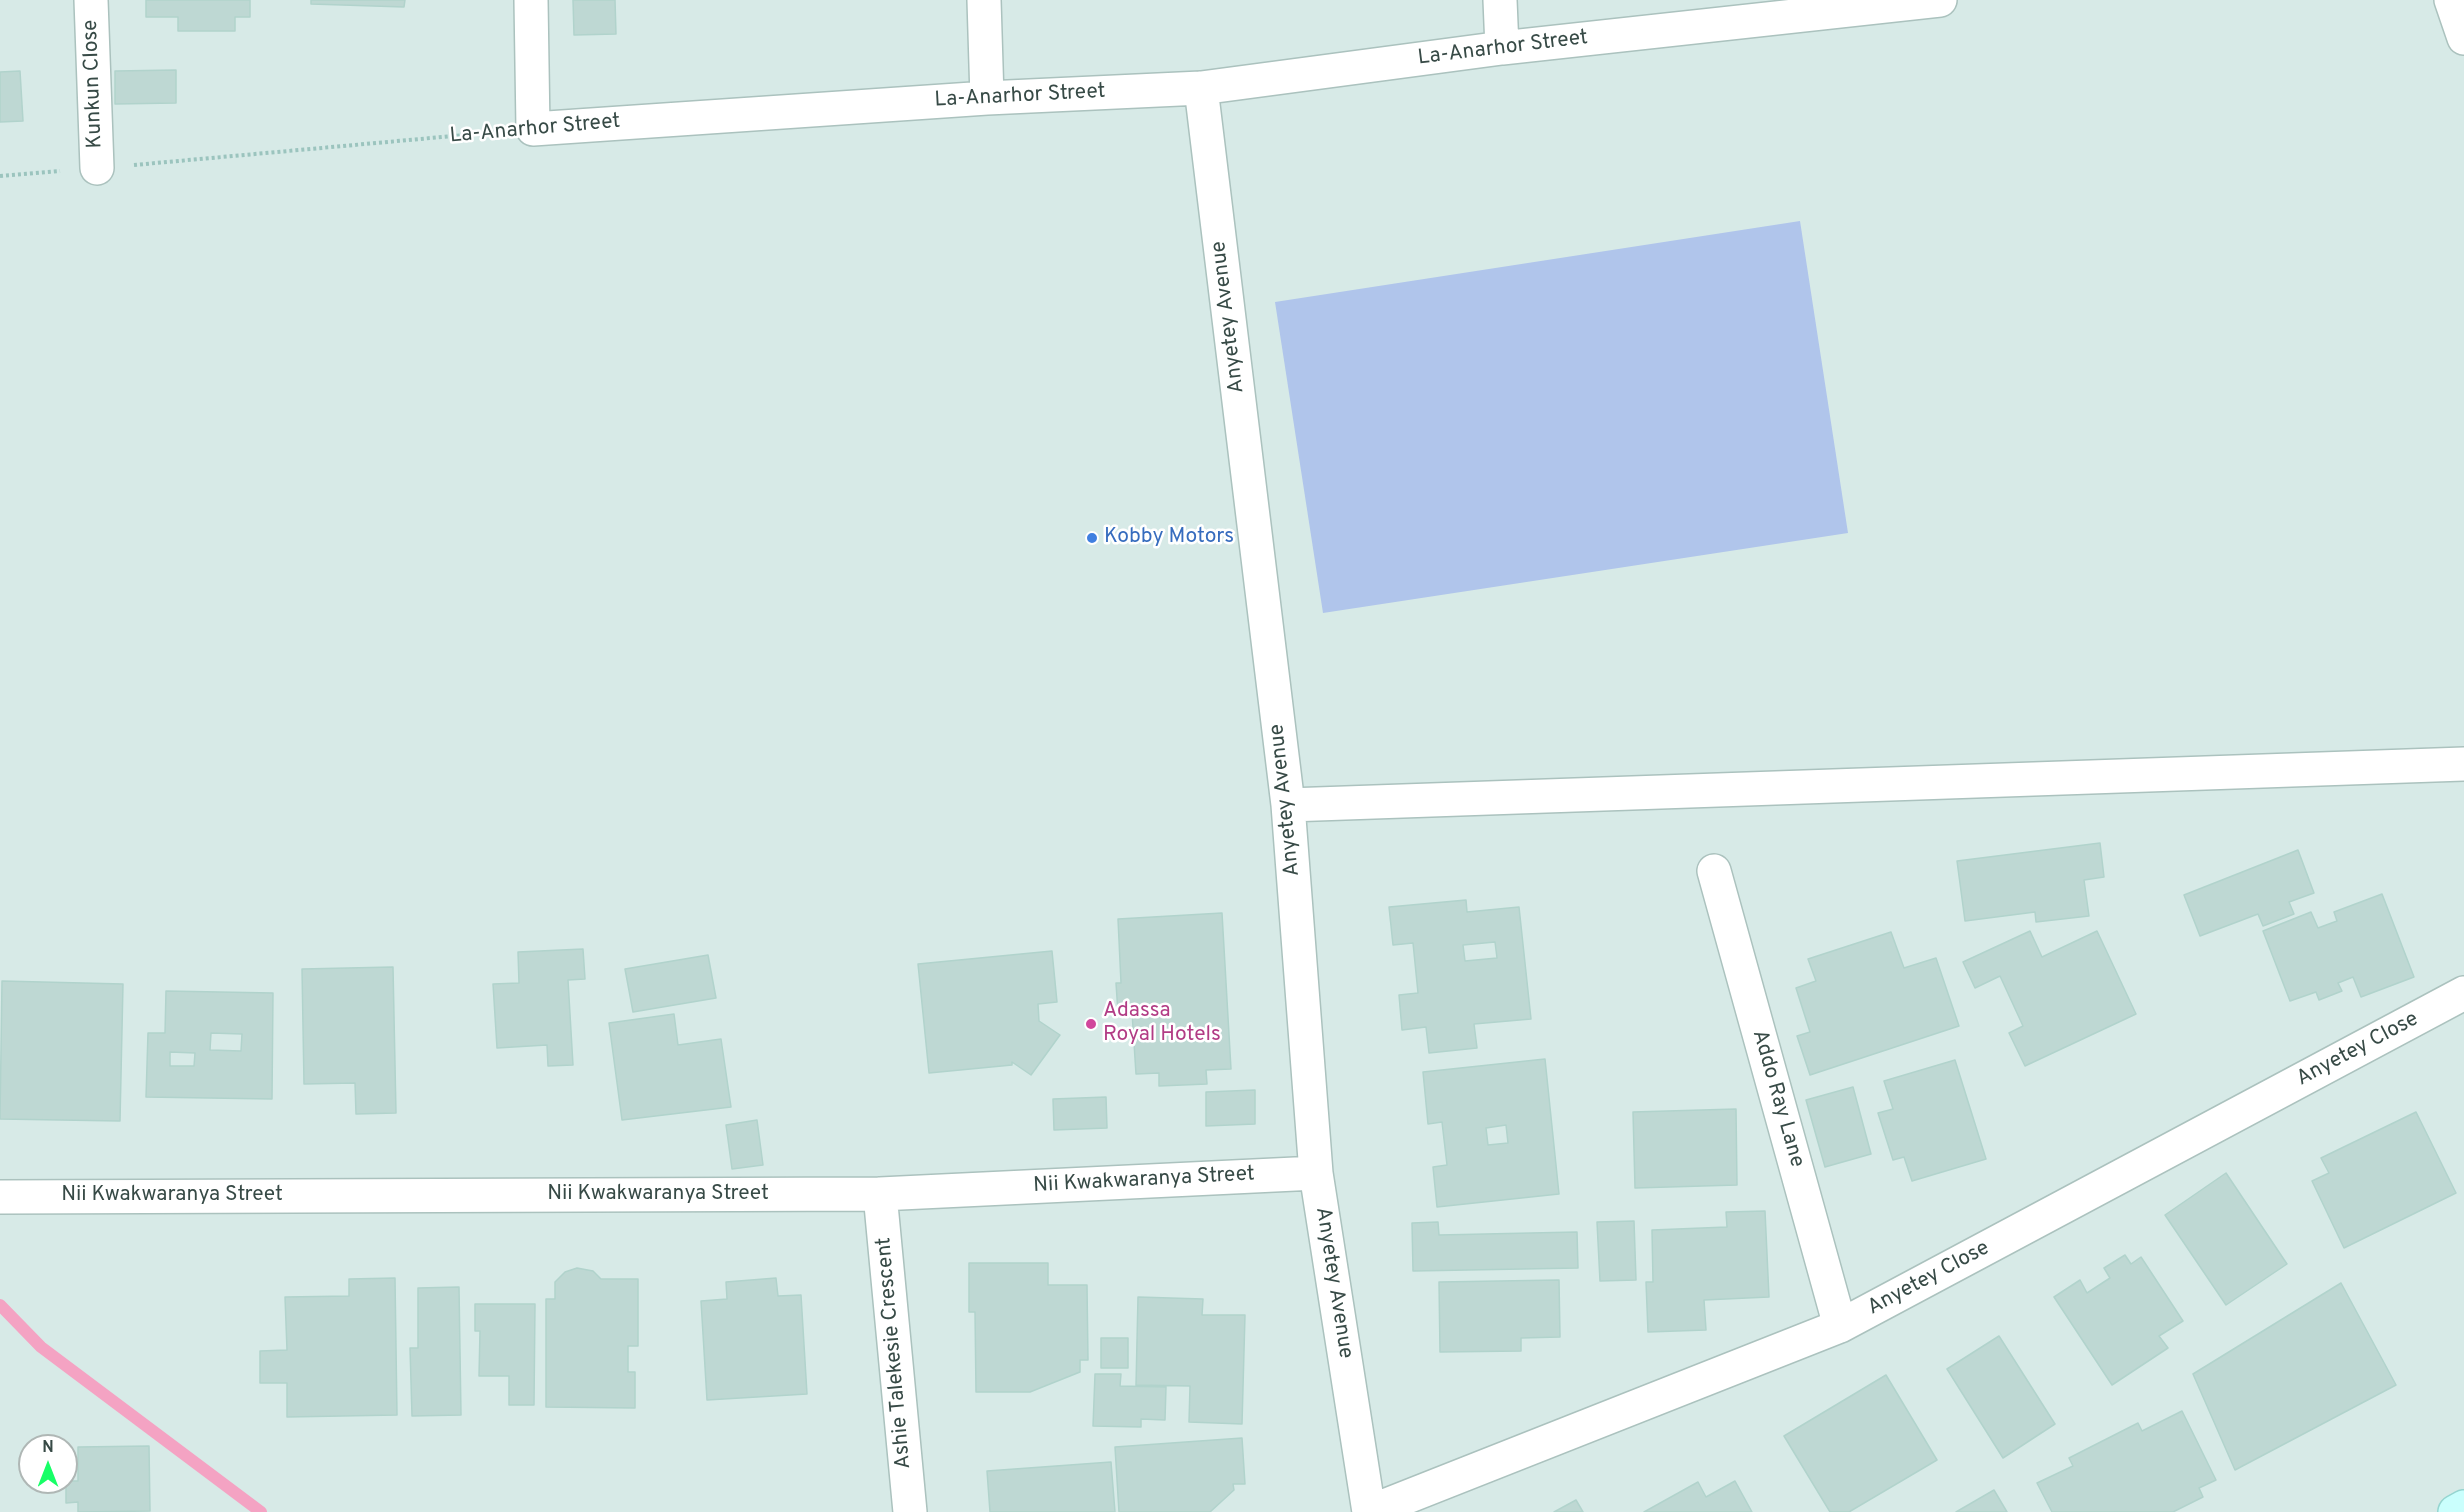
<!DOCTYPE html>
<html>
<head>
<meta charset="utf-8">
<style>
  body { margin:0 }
  #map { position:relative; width:2464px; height:1512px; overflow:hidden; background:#e9f5f4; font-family:Overpass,sans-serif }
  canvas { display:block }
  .north { position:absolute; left:18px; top:1434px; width:60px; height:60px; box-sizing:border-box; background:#fff; border:2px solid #afb7b5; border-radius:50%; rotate:0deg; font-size:16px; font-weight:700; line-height:24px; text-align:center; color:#374a46 }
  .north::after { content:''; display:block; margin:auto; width:21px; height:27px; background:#17ff67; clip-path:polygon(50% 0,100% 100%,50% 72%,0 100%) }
</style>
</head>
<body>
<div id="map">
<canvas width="2464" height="1512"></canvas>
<div class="north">N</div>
</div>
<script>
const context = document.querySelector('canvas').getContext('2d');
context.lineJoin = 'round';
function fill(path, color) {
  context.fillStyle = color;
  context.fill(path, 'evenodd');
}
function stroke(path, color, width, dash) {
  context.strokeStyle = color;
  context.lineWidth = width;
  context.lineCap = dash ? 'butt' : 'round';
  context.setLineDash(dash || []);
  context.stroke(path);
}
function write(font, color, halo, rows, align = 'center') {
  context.font = font + ' Overpass,sans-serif';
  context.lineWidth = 5;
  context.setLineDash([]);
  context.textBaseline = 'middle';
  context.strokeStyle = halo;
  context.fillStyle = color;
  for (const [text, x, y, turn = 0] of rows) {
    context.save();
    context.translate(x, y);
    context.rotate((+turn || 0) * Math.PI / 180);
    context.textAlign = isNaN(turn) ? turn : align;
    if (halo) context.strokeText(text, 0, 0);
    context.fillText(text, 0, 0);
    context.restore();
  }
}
fill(new Path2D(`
  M0 0H2464V1512H0ZM30 1446H66V1482H30Z`), '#d7eae7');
fill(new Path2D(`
  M1800 221 1848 533 1323 613 1275 302Z`), '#b0c5eb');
stroke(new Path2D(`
  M0 1305 41 1347 261 1512`), '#f4a3c3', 12);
const building = new Path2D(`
  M146 0H250V17H235V31H178V17H146Z
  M311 0H405L404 7 311 4Z
  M573 0H615L616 34 574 35Z
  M176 70V103L115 104V71Z
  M20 71 23 121 0 122V72Z
  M2100 843 2104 877 2084 880 2089 916 2036 922 2035 912 1965 921 1957 861Z
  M2298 850 2314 893 2289 902 2294 914 2263 926 2258 914 2200 936 2184 895Z
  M2382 894 2414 977 2361 997 2353 977 2338 983 2342 991 2319 1000 2316 992 2290 1001 2263 931 2311 912 2318 928 2337 921 2334 912Z
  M1466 900 1467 912 1519 907 1531 1019 1474 1024 1477 1048 1429 1053 1426 1027 1402 1030 1399 995 1418 993 1413 943 1393 945 1389 907ZM1495 942 1497 958 1465 961 1463 945Z
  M1222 913 1231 1069 1206 1070 1207 1084 1159 1086V1073L1136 1074 1132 1012 1118 1013 1116 983H1121L1118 919Z
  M2030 931 2042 957 2097 931 2136 1014 2025 1066 2009 1033 2023 1026 2000 976 1975 988 1963 962Z
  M1891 932 1904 968 1936 958 1959 1026 1810 1075 1797 1036 1810 1032 1796 988 1816 981 1808 959Z
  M583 949 585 979 568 980 573 1065 548 1066 547 1045 497 1048 493 984 519 983 518 952Z
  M1052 951 1057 1002 1038 1004 1039 1021 1060 1035 1031 1075 1012 1062V1065L929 1073 918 964Z
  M708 955 716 998 633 1012 625 969Z
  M393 967 396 1113 356 1114 355 1083 304 1084 302 969Z
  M2 981 123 984 120 1121 0 1119Z
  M166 991 273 993 272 1099 146 1097 148 1033H165ZM211 1033 242 1034 241 1051 210 1050ZM170 1052 195 1053 194 1066H170Z
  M674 1014 678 1045 721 1039 731 1107 622 1120 609 1023Z
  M1545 1059 1559 1194 1437 1207 1433 1167 1447 1165 1442 1122 1428 1124 1423 1072ZM1506 1125 1508 1143 1488 1145 1486 1128Z
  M1955 1060 1986 1159 1912 1181 1904 1157 1893 1160 1878 1113 1893 1109 1884 1081Z
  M1853 1087 1871 1154 1825 1167 1806 1100Z
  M1255 1090V1124L1206 1126V1092Z
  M1106 1097 1107 1128 1054 1130 1053 1099Z
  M1736 1109 1737 1185 1635 1188 1633 1112Z
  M2416 1112 2456 1193 2344 1248 2312 1181 2329 1173 2321 1158Z
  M757 1120 763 1165 732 1169 726 1125Z
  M2226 1173 2287 1264 2226 1305 2165 1215Z
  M1765 1211 1769 1297 1704 1300 1706 1330 1648 1332 1646 1282H1653L1652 1230 1727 1227 1726 1212Z
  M1634 1221 1636 1280 1600 1281 1597 1222Z
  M1438 1222 1439 1235 1577 1232 1578 1268 1413 1271 1412 1223Z
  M2125 1255 2131 1264 2141 1257 2183 1321 2159 1336 2168 1348 2112 1385 2054 1297 2080 1280 2087 1293 2110 1278 2104 1268Z
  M969 1263H1048V1285H1087L1088 1360H1080V1372L1030 1392H976L975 1312H969Z
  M577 1268 593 1271 601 1279H638V1346H628V1372H635V1408L546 1407V1299H555V1282L565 1272Z
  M395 1278 397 1415 287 1417V1383H260V1351L287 1350 285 1297 349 1296V1279Z
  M776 1278 778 1296 801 1295 807 1394 707 1400 701 1301 727 1299 726 1282Z
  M1559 1280 1560 1337 1521 1338V1351L1440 1352 1439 1282Z
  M2341 1283 2396 1385 2235 1470 2193 1374Z
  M459 1287 461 1415 412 1416 410 1348H418V1288Z
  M1138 1297 1203 1299 1202 1315H1245L1242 1424 1189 1422 1190 1386 1136 1385Z
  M475 1304H535L534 1405H509V1376H479L480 1331H475Z
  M1999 1336 2055 1424 2003 1458 1947 1369Z
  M1101 1338H1128V1368H1101Z
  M1095 1374H1121L1120 1386 1166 1387 1165 1420 1141 1419V1427L1093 1426Z
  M1886 1375 1937 1460 1849 1512H1830L1784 1436Z
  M2182 1411 2216 1480 2199 1488 2203 1497 2173 1512H2052L2037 1483 2073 1466 2069 1458 2138 1423 2142 1431Z
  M1242 1438 1245 1484H1233L1234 1490 1210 1512H1119L1115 1447Z
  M149 1446 150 1511 78 1512V1502L66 1503V1481H78V1447Z
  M1111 1462 1115 1512H990L987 1471Z
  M1735 1481 1752 1512H1644L1698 1482 1706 1497Z
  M1994 1490 2007 1512H1956Z
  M1576 1500 1583 1512H1554Z`);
fill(building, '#bed8d3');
stroke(building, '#b1d3cc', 1.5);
const street = new Path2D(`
  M91 0 97 168
  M531 0 533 129 987 98 1201 88 1502 48 1940 0
  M984 0 987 98
  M1500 0 1502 48
  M2451 0 2464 38
  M1201 88 1288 805 1316 1173 1369 1512
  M1288 805 2464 764
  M1714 871 1840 1326
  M880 1194 910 1512
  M0 1197 880 1194 1316 1173
  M1369 1512 1840 1326 2464 993`);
const secondary = new Path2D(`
  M2455 1512 2464 1507`);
stroke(street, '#abc2be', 36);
stroke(secondary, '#95d5d0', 36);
stroke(new Path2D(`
  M134 165 497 132
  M0 176 60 171`), '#9bc4be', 4, [3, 3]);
stroke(street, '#fff', 33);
stroke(secondary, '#cafffd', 33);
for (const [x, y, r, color] of [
  [1092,538,6,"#3f7fe0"],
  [1091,1024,6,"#d1479c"]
]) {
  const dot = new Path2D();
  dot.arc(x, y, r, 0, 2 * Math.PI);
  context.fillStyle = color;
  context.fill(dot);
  stroke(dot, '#fff', 2);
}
write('21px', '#374a46', '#fff', [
  ["La-Anarhor Street",1503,49,-7],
  ["Kunkun Close",94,84,-92],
  ["La-Anarhor Street",1020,97,-3],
  ["La-Anarhor Street",535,130,-5],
  ["Anyetey Avenue",1229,317,-97],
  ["Anyetey Avenue",1286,800,-96],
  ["Anyetey Close",2358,1050,-28],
  ["Addo Ray Lane",1777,1099,74],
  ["Nii Kwakwaranya Street",1144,1181,-3],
  ["Nii Kwakwaranya Street",658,1195],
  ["Nii Kwakwaranya Street",172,1196],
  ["Anyetey Close",1929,1279,-28],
  ["Anyetey Avenue",1333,1283,81],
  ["Ashie Talekesie Crescent",895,1353,-95]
]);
write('21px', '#366cbe', '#fff', [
  ["Kobby Motors",1104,538]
], 'left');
write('21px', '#b23c85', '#fff', [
  ["Adassa",1103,1012],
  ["Royal Hotels",1103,1036]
], 'left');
</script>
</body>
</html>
